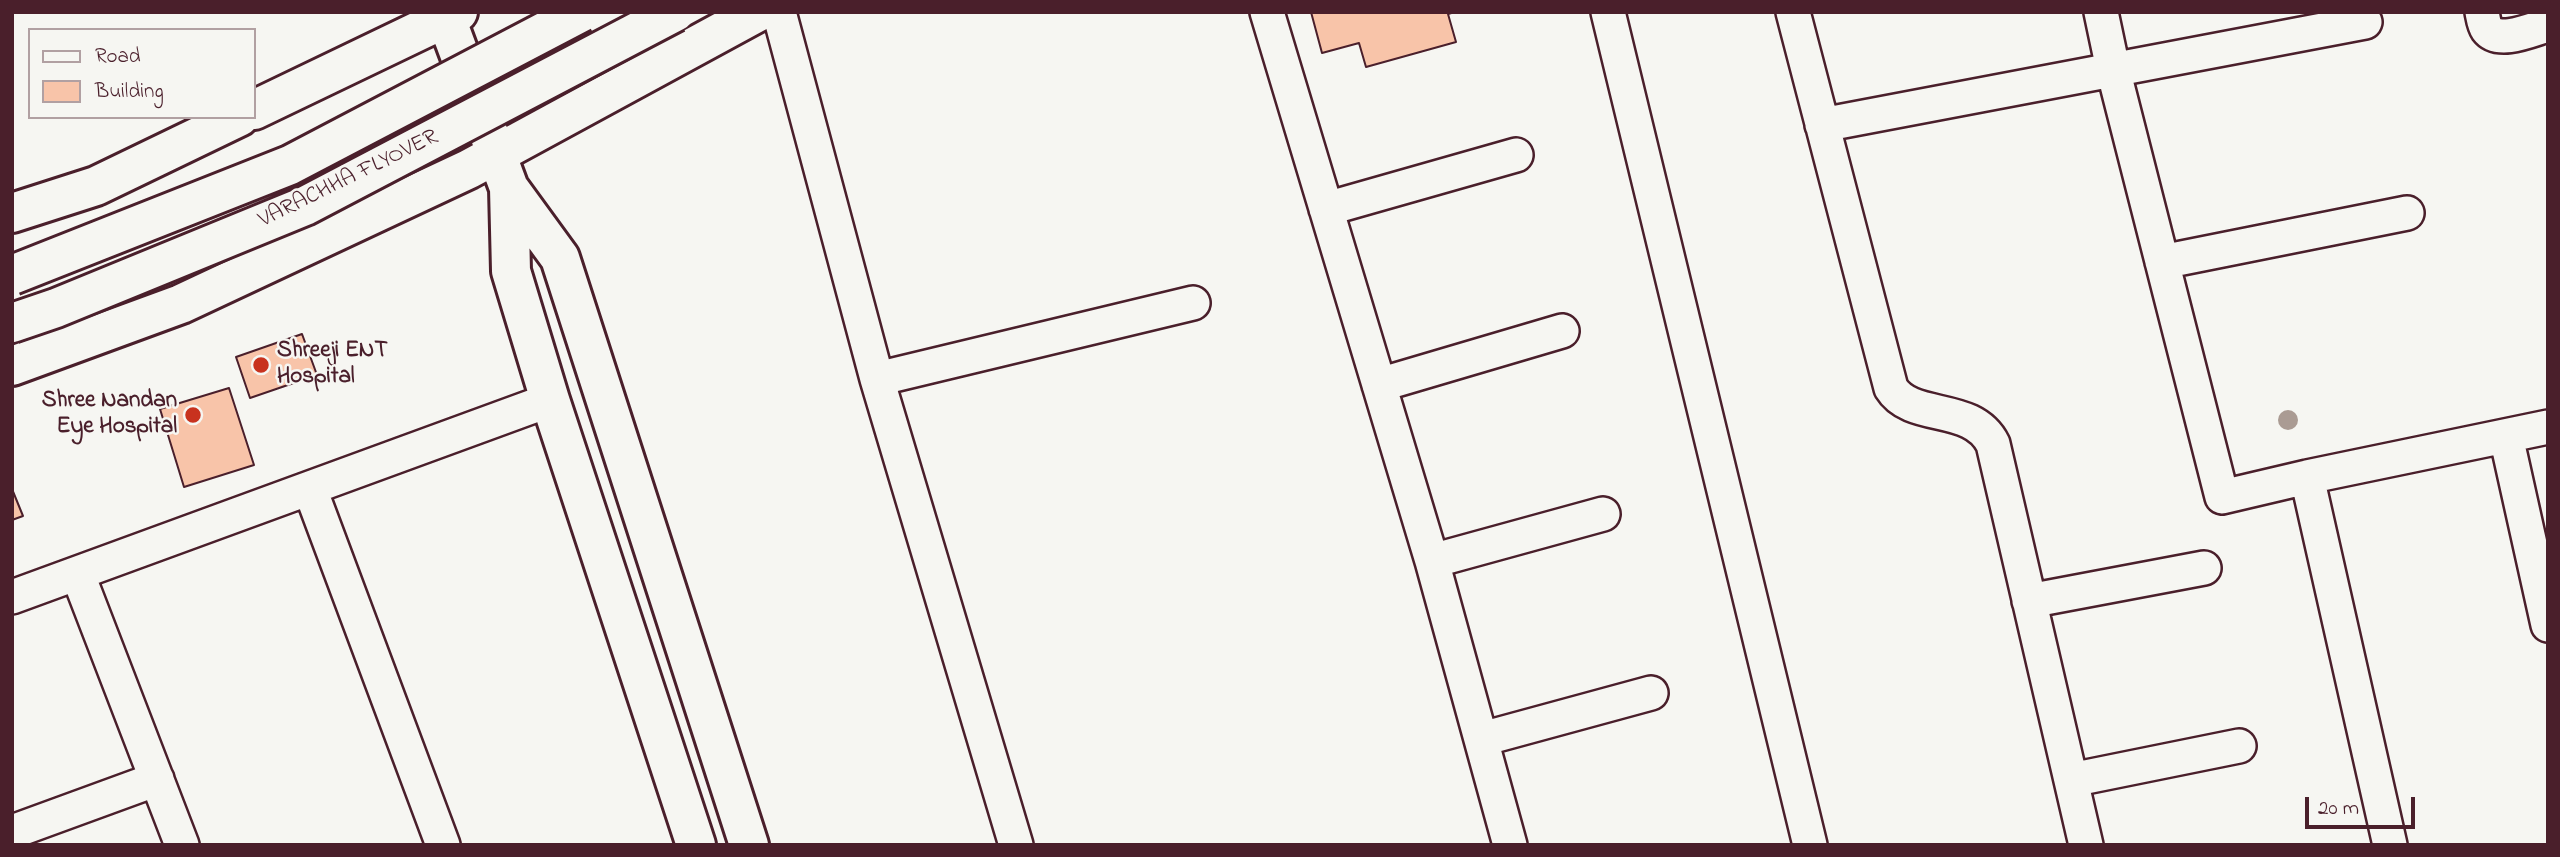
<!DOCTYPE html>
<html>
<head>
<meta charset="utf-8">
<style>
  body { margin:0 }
  #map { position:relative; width:2560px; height:857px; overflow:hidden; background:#f6f6f2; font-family:"Indie Flower",sans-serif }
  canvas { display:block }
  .frame { position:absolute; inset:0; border:14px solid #4a1f2b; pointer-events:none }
  .legend { position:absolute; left:28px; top:28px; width:228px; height:91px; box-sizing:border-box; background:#f6f6f2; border:2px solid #b1a0a2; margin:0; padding:9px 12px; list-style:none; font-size:21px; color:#4a1f2b }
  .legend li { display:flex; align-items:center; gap:14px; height:35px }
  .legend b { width:35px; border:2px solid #b1a0a2 }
  .scale { position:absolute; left:2305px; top:797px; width:110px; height:32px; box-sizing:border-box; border:4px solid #4a1f2b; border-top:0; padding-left:9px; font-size:21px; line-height:24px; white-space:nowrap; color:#4a1f2b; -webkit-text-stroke:5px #f6f6f2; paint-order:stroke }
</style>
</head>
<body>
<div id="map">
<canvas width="2560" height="857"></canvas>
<div class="frame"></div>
<ul class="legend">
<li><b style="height:9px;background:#f6f6f2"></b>Road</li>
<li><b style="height:19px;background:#f8c4a9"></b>Building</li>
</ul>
<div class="scale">20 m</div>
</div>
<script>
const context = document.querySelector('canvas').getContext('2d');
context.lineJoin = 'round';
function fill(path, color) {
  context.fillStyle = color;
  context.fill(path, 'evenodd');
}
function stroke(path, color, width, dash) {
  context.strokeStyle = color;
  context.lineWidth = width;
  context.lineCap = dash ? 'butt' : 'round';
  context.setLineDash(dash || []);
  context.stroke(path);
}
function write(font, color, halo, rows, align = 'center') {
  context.font = font + ' "Indie Flower",sans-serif';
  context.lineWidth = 5;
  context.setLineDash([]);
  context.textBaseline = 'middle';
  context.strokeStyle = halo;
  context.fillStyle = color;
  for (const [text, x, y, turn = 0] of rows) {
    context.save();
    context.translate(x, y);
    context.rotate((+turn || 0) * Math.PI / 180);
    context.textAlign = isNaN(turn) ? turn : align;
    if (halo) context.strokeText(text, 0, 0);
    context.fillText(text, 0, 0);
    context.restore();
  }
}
const building = new Path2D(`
  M1311 12H1455L1448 14 1456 42 1366 67 1359 43 1322 53Z
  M302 334 317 375 250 398 236 357Z
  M229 388 254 465 184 487 160 409Z
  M12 489 23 516 12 520Z`);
fill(building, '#f8c4a9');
stroke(building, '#4a1f2b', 2);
const street = new Path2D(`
  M779 12 877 379 1016 845
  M1267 12 1432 561 1510 845
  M1608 12 1810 845
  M1793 12 1891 388C1912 422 1972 402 1993 444L2086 845
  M2101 12 2113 69 2222 497 2307 477 2548 427
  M2482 12C2483 17 2484 25 2487 29 2499 45 2533 29 2548 25
  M1822 125 2365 22
  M1326 209 1516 155
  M2162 262 2407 213
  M877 379 1193 303
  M1379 385 1562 331
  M2506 436 2548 625
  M2307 477 2390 845
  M310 489 443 845
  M1432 561 1603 514
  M78 575 182 845
  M12 597 550 400
  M2029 601 2204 568
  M1482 739 1651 693
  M2071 780 2239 746
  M12 832 157 779`);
const secondary = new Path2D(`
  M446 18 509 188 560 258 749 845
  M254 110 458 12
  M509 188 511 271 550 400 696 845
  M12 213 96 186 239 117
  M12 366 181 304 469 169 758 12`);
stroke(street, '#4a1f2b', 38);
stroke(secondary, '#4a1f2b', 44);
stroke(street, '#f6f6f2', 33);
stroke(secondary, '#f6f6f2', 38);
const primaryBridge = new Path2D(`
  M12 275 290 165 582 12
  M12 323 56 308 305 206 675 12`);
stroke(primaryBridge, '#4a1f2b', 44, []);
stroke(primaryBridge, '#f6f6f2', 38);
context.fillStyle = '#aa9b93';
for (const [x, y] of [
  [2288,420]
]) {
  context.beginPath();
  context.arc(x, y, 10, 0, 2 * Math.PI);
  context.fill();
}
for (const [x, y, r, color] of [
  [261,365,9,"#c8321e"],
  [193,415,9,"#c8321e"]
]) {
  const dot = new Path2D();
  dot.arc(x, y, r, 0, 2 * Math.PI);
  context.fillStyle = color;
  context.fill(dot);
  stroke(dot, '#f6f6f2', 2.5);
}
write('23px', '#4a1f2b', '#f6f6f2', [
  ["VARACHHA FLYOVER",349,180,-26]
]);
write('bold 23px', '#4a1f2b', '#f6f6f2', [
  ["Shreeji ENT",277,352],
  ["Hospital",277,378],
  ["Shree Nandan",177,402,"right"],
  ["Eye Hospital",177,428,"right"]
], 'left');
</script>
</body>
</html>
